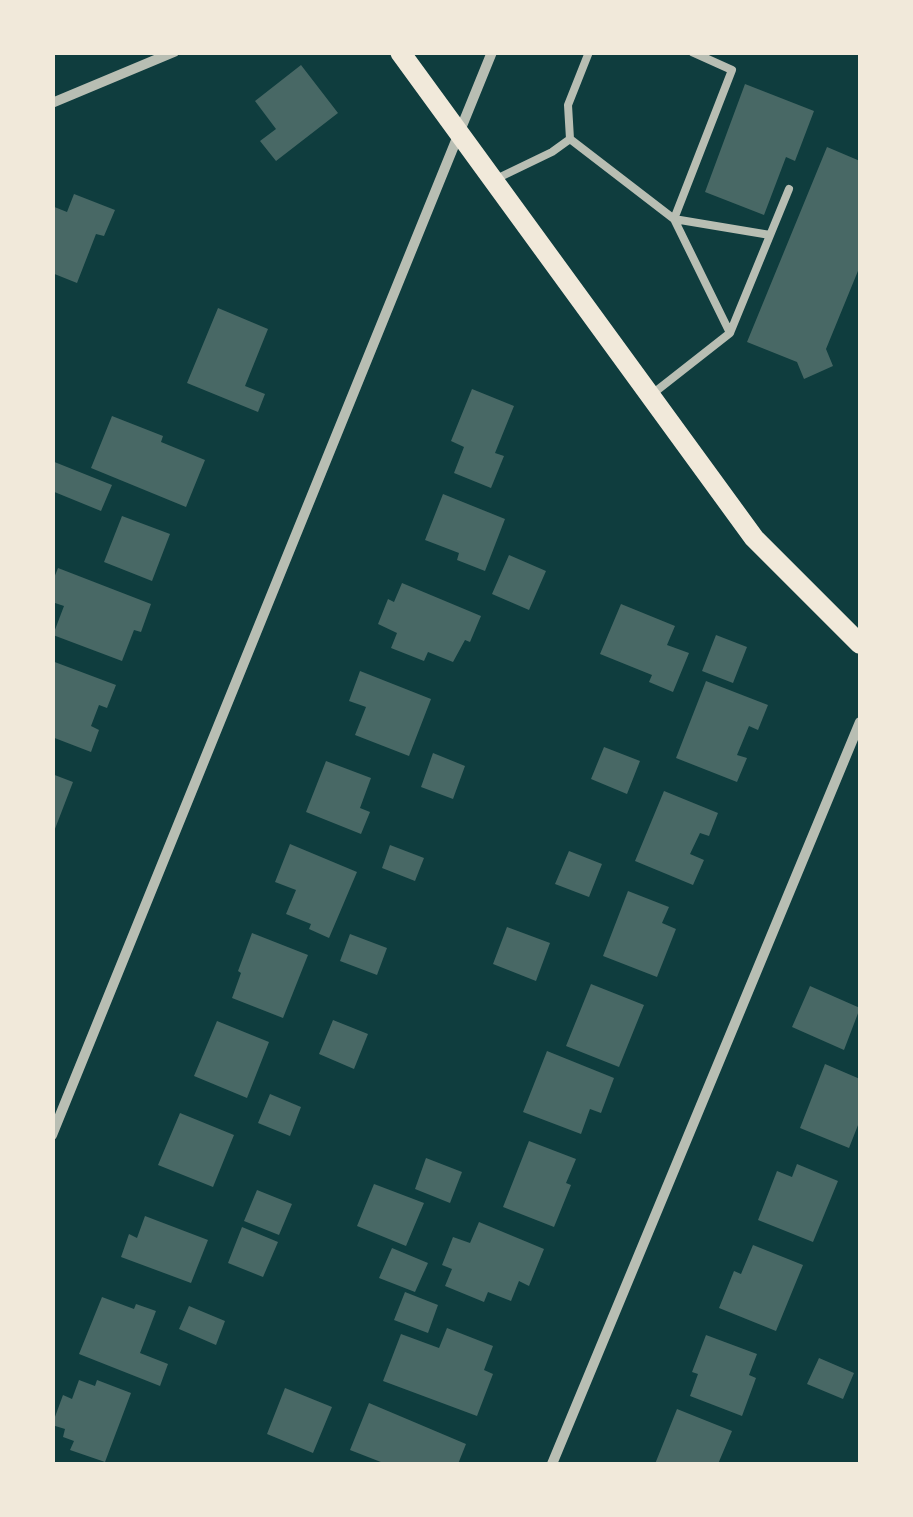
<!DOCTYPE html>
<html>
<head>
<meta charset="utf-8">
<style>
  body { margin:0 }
  #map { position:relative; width:913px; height:1517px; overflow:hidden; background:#0f3d3e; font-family:Lato,sans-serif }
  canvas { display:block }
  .frame { position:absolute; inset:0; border:55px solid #f1e9da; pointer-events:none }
</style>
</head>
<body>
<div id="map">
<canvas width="913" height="1517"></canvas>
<div class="frame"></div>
</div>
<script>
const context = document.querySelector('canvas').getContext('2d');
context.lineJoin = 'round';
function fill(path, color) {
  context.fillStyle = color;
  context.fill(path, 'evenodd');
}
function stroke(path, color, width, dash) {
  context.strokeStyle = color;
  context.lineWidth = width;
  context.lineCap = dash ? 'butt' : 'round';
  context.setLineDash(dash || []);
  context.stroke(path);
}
fill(new Path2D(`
  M301 65 338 113 276 161 260 141 276 129 255 101Z
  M745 84 814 111 795 161 786 157 764 215 705 192Z
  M827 147 860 161V266L826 349 833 366 804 379 797 362 747 342Z
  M74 194 115 210 104 236 96 234 77 283 52 273V206L67 212Z
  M218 308 268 329 245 386 265 394 258 412 187 383Z
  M472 389 514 406 495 453 504 456 491 488 454 473 464 447 451 441Z
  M112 416 163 436 161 442 205 460 186 507 91 468Z
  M52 461 112 485 101 511 52 491Z
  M443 494 505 519 485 571 457 560 459 553 425 540Z
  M122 516 170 534 152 581 104 562Z
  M509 555 546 571 529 610 492 594Z
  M58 568 151 604 141 632 134 630 122 661 53 635 64 606 52 602V583Z
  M402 583 481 616 470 642 465 640 453 662 428 652 424 661 391 648 397 633 378 624 388 599 394 602Z
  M621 604 675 626 667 645 689 653 673 692 649 682 652 675 600 654Z
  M716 635 747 647 733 683 702 671Z
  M52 661 116 685 107 708 99 705 91 726 99 730 91 752 52 737Z
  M360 671 431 699 409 756 355 735 366 707 349 701Z
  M706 681 768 705 758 730 749 726 737 755 747 758 737 782 676 758Z
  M604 747 640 761 627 794 591 779Z
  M433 753 465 766 453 799 421 787Z
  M326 761 371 778 360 808 370 812 361 834 306 812Z
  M52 774 73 782 53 834 52 833Z
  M664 791 718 813 709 836 700 833 690 854 704 860 693 885 635 861Z
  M290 844 357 872 329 938 309 929 311 924 286 914 296 890 275 882Z
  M390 845 424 858 415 881 382 868Z
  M569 851 602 864 589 897 555 884Z
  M628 891 669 907 662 923 676 929 657 977 603 956Z
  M507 927 550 943 536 981 493 964Z
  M252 933 308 955 283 1018 232 998 241 973 238 971Z
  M350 934 387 948 377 975 340 961Z
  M591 984 644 1005 619 1067 566 1046Z
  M810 986 860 1008 844 1050 792 1027Z
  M333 1020 368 1034 354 1069 319 1054Z
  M217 1021 269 1042 247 1098 194 1076Z
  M547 1051 614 1078 601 1113 590 1109 581 1134 523 1112Z
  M825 1064 860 1079V1120L849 1148 800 1128Z
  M270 1094 301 1107 290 1136 258 1123Z
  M180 1113 234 1135 213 1187 158 1165Z
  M529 1141 576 1159 566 1183 571 1185 554 1227 503 1207Z
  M426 1158 462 1172 450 1203 415 1189Z
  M797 1164 838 1181 813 1242 758 1220 777 1171 792 1177Z
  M374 1184 424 1203 406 1246 357 1226Z
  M257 1190 292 1204 279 1235 244 1221Z
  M145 1216 208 1240 191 1283 121 1257 129 1234 137 1238Z
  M479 1222 544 1249 529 1286 519 1281 511 1301 488 1292 484 1302 445 1286 452 1269 442 1265 453 1237 470 1243Z
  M242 1227 278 1242 263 1277 228 1263Z
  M753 1245 803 1265 776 1331 719 1308 734 1271 741 1274Z
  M392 1248 428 1263 415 1292 379 1278Z
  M405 1292 438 1305 428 1333 394 1320Z
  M102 1297 134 1309 136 1304 156 1311 140 1353 168 1364 160 1386 79 1354Z
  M189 1306 225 1321 216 1345 179 1329Z
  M447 1328 493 1346 484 1370 493 1374 477 1416 383 1381 401 1334 439 1348Z
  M706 1335 757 1354 749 1375 756 1378 742 1416 690 1396 698 1374 692 1372Z
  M819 1358 854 1373 843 1399 807 1384Z
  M79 1380 95 1386 97 1380 131 1393 105 1462 70 1450 74 1441 63 1437 65 1429 52 1425 63 1395 72 1399Z
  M285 1388 332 1407 313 1453 267 1434Z
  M369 1403 466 1444 458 1464H386L350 1450Z
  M677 1409 732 1431 718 1464H655Z`), '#486865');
stroke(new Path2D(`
  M570 139 674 219 730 333 789 189
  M496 179 552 152 570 139 568 105 589 52
  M674 219 732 70 692 52
  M674 219 770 235
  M651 395 730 333`), '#b8beb3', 8);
stroke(new Path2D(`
  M52 103 174 52
  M52 1135 492 52
  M552 1464 860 722`), '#b8beb3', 10);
stroke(new Path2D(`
  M400 52 754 538 860 644`), '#f1e9da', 20);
</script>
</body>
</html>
